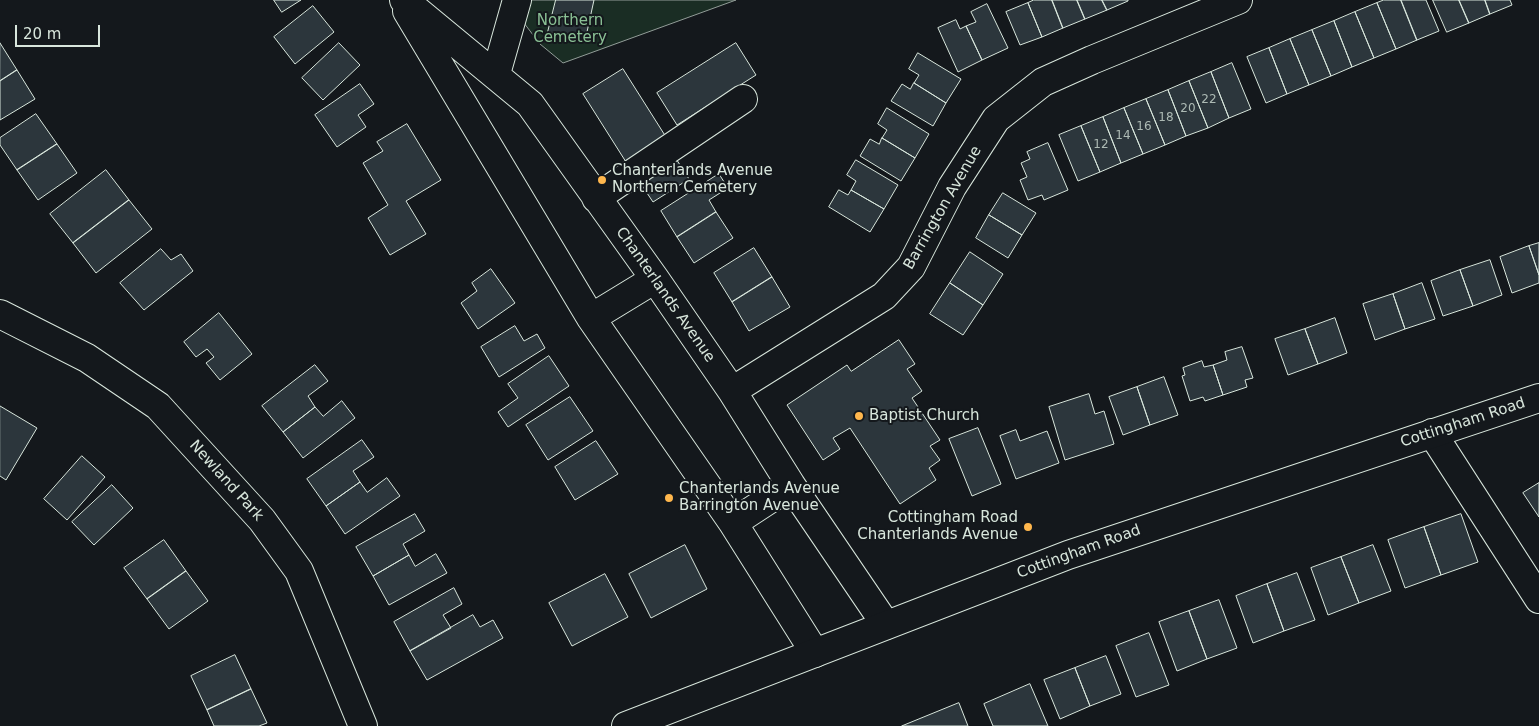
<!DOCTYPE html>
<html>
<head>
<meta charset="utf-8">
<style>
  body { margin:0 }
  #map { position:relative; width:1539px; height:726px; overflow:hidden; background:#14181c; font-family:"DejaVu Sans",sans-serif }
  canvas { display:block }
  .scale { position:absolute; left:15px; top:25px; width:85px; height:22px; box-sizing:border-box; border:2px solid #d8e6dc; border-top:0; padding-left:6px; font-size:15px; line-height:18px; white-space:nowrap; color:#d8e6dc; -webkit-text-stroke:4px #14181c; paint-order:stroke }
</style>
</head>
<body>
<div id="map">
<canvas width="1539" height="726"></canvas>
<div class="scale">20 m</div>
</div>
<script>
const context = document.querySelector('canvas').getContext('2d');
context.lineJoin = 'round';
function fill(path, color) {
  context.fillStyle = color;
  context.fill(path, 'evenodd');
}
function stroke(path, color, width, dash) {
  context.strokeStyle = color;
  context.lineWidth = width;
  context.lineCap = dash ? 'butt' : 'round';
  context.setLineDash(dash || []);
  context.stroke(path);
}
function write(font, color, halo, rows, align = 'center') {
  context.font = font + ' "DejaVu Sans",sans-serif';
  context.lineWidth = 4;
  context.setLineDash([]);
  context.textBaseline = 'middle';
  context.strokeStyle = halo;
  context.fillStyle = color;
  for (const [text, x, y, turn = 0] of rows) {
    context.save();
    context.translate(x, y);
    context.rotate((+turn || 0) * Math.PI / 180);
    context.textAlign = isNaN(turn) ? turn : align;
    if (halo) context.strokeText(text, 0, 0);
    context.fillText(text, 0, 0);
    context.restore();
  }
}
const green = new Path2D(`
  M507 0H736L563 63 540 44Z`);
fill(green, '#1a2d24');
stroke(green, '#939e99', 1);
const building = new Path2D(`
  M274 0H301L282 12Z
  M556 0H594L585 41 548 32Z
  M1034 0H1052L1063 28 1042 37 1028 3Z
  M1052 0H1077L1085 19 1063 28Z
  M1077 0H1102L1107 10 1085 19Z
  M1102 0H1128V1L1107 10Z
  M1384 0H1401L1417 40 1396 49 1377 3Z
  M1401 0H1426L1439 31 1417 40Z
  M1433 0H1459L1469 23 1447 32Z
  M1459 0H1485L1490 14 1469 23Z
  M1485 0H1510L1512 5 1490 14Z
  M1028 3 1042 37 1020 45 1006 12Z
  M1377 3 1396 49 1374 58 1355 12Z
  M987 4 1008 48 982 60 966 26 976 22 971 12Z
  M313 6 334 32 295 64 274 37Z
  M1355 12 1374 58 1352 67 1334 21Z
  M956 20 960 29 966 26 982 60 958 72 938 28Z
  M1334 21 1352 67 1331 76 1312 30Z
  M1312 30 1331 76 1309 85 1290 39Z
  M1290 39 1309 85 1287 94 1269 48Z
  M0 43 17 70 0 81Z
  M339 43 360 65 323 100 302 78Z
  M736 43 756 75 677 125 657 93Z
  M1269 48 1287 94 1266 103 1247 57Z
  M918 53 961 79 946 103 914 83 919 75 909 69Z
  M1232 63 1251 109 1229 118 1211 72Z
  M623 69 666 137 626 162 583 94Z
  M17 70 35 99 0 120V81Z
  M1211 72 1229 118 1208 128 1189 81Z
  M1189 81 1208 128 1186 136 1168 90Z
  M914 83 946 103 933 126 891 101 902 84 910 89Z
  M360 84 374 104 358 115 366 127 337 147 315 115Z
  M1168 90 1186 136 1165 145 1146 99Z
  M1146 99 1165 145 1143 154 1124 108Z
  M887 108 929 134 915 158 882 138 887 130 878 124Z
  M1124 108 1143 154 1121 163 1103 117Z
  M36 114 57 144 17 170 0 145V138Z
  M1103 117 1121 163 1100 172 1081 126Z
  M407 124 441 180 406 201 426 234 390 255 368 218 388 205 363 163 383 151 377 142Z
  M1081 126 1100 172 1078 181 1059 135Z
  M882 138 915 158 901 181 860 156 870 139 879 144Z
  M1048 143 1068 190 1044 200 1042 195 1028 200 1020 180 1027 177 1021 163 1030 159 1027 152Z
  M57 144 77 173 38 200 17 170Z
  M673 154 689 179 653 202 637 178Z
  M856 160 898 185 884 209 851 190 856 181 847 175Z
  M106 170 129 200 73 243 50 214Z
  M719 174 728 188 709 200 716 212 677 237 661 211Z
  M839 190 848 195 851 190 884 209 870 232 829 207Z
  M1003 193 1036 213 1022 235 989 215Z
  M129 200 152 229 96 273 73 243Z
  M716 212 733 238 694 263 677 237Z
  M989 215 1022 235 1008 258 976 238Z
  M1539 243V275L1529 246Z
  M1529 246 1539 275V283L1512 293 1500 257Z
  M754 248 772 277 732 302 714 273Z
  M161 249 171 260 181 254 193 271 144 310 120 283Z
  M970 252 1003 274 983 305 950 283Z
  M1490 260 1502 295 1473 306 1460 270Z
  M491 269 515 303 478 329 461 303 477 291 472 283Z
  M1460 270 1473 306 1443 316 1431 281Z
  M772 277 790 307 749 331 732 302Z
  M950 283 983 305 963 335 930 314Z
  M1422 283 1435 319 1405 329 1393 294Z
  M1393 294 1405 329 1375 340 1363 304Z
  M219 313 252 354 220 380 206 363 214 357 207 349 196 357 184 342Z
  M1335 318 1347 353 1318 364 1305 329Z
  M515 326 524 341 537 334 545 348 499 377 481 347Z
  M1305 329 1318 364 1288 375 1275 339Z
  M899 340 915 364 907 369 922 391 912 398 940 440 930 446 940 460 929 468 936 480 900 504 850 428 833 438 840 449 823 460 787 405 847 365 851 371Z
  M1242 347 1253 378 1245 380 1247 387 1223 395 1213 365 1227 360 1225 352Z
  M549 356 569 386 508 427 498 412 518 398 508 384Z
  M1202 361 1204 367 1213 365 1223 395 1205 401 1203 397 1190 401 1182 376 1185 375 1183 368Z
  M315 365 328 381 308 396 315 407 283 432 262 406Z
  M1164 377 1178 415 1150 425 1137 387Z
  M1137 387 1150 425 1123 435 1109 397Z
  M1089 394 1095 414 1104 411 1114 444 1065 460 1049 407Z
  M570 397 593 431 548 460 526 425Z
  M342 401 355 418 303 458 283 432 315 407 323 416Z
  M0 406 37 428 6 480 0 476Z
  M978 428 1001 484 972 496 949 439Z
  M1016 430 1020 441 1047 431 1059 463 1016 479 1000 436Z
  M362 440 374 457 353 471 360 482 326 506 307 479Z
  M596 441 618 474 575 500 555 467Z
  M82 456 105 477 67 520 44 499Z
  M387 478 400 496 345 534 326 506 360 482 367 492Z
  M1539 483V517L1523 493Z
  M112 485 133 508 94 545 72 522Z
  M415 514 425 531 403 544 409 555 373 576 356 547Z
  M1461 514 1478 562 1441 575 1424 527Z
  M1424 527 1441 575 1405 588 1388 540Z
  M164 540 186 571 147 599 124 568Z
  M685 545 707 589 651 618 629 574Z
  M1373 545 1391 591 1359 603 1341 557Z
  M436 554 447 573 389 605 373 576 409 555 415 566Z
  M1341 557 1359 603 1328 615 1311 568Z
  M186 571 208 601 169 629 147 599Z
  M1297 573 1315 620 1284 631 1267 584Z
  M605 574 628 617 572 646 549 603Z
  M1267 584 1284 631 1253 643 1236 596Z
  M454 588 462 604 443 615 451 628 410 651 394 622Z
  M1219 600 1237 648 1207 659 1189 611Z
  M1189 611 1207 659 1177 671 1159 622Z
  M473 615 480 627 493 620 503 638 427 680 410 651Z
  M1149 633 1169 685 1136 697 1116 646Z
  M235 655 251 689 207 710 191 676Z
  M1106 656 1121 694 1090 706 1075 668Z
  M1075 668 1090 706 1060 719 1044 680Z
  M1030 684 1048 726H993L984 704Z
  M251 689 267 723 259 726H214L207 710Z
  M959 703 968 726H902Z`);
fill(building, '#2c363c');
stroke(building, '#d8e6dc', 1);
const minor = new Path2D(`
  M404 0 530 104 655 279 732 391 791 485 886 625
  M407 11 591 318 733 523 815 653
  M496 74 517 0
  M596 198 743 99
  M0 314 87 358 158 406 262 520 299 571 363 726
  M591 318 655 279
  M732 391 884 296 911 267 952 187 996 119 1043 82 1092 60 1238 0
  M1432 433 1539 599
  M733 523 791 485`);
const major = new Path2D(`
  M626 726 1068 555 1539 398`);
stroke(minor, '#d8e6dc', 30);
stroke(major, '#d8e6dc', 30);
stroke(minor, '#14181c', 28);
stroke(major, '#14181c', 28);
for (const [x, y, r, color] of [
  [602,180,5,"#ffb74d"],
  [859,416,5,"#ffb74d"],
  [669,498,5,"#ffb74d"],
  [1028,527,5,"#ffb74d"]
]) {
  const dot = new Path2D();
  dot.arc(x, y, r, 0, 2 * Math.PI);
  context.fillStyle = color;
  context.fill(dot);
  stroke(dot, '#14181c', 2);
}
write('12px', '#adbab4', null, [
  ["22",1209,100],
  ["20",1188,109],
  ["18",1166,118],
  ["16",1144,127],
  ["14",1123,136],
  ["12",1101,145]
]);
write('15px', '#8ac095', '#14181c', [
  ["Northern",570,21],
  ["Cemetery",570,38]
]);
write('15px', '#d8e6dc', '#14181c', [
  ["Chanterlands Avenue",612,171],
  ["Northern Cemetery",612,188],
  ["Baptist Church",869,416],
  ["Chanterlands Avenue",679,489],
  ["Barrington Avenue",679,506],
  ["Cottingham Road",1018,518,"right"],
  ["Chanterlands Avenue",1018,535,"right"]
], 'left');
write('15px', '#d8e6dc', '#14181c', [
  ["Barrington Avenue",943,208,-60],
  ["Chanterlands Avenue",665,295,55],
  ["Cottingham Road",1463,423,-18],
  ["Newland Park",226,481,48],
  ["Cottingham Road",1079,552,-20]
]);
</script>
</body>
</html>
